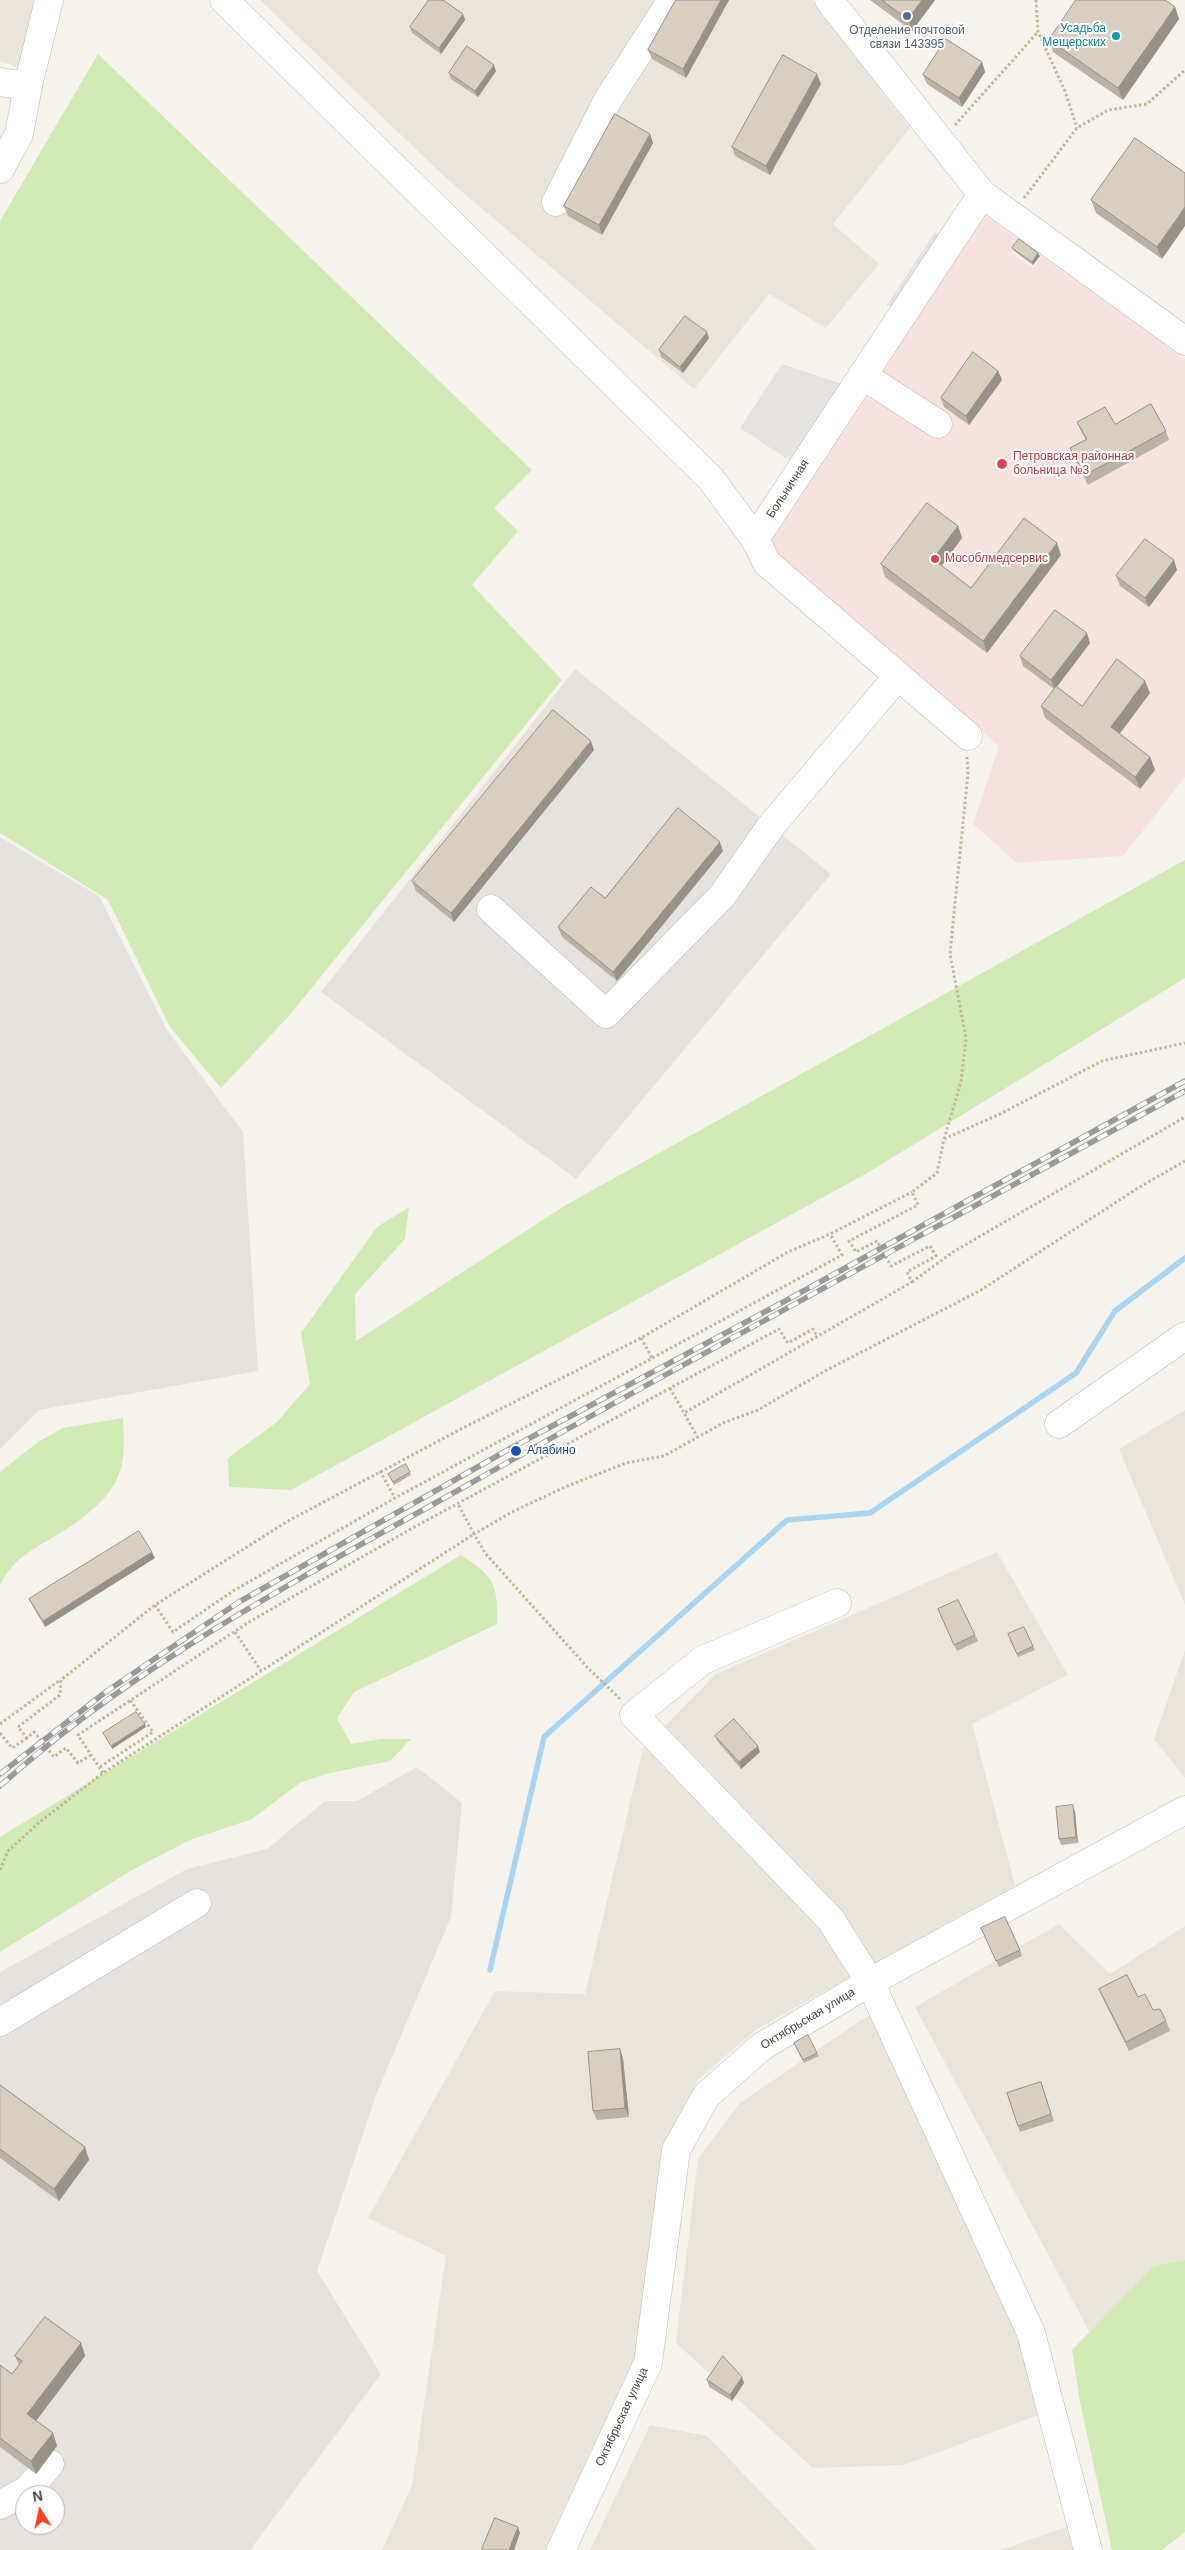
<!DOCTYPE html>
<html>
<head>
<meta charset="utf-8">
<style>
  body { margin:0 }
  #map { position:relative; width:1185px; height:2550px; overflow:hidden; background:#f6f3ec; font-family:Helvetica,sans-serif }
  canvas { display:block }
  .north { position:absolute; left:15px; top:2485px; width:50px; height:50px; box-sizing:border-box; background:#fff; border:1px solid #b7b4b0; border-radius:50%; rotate:350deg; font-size:14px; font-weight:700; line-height:20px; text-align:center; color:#4b4439 }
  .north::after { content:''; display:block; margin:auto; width:18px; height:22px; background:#fc3f1d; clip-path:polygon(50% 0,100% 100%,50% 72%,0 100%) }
</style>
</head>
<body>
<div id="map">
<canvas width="1185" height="2550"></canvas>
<div class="north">N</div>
</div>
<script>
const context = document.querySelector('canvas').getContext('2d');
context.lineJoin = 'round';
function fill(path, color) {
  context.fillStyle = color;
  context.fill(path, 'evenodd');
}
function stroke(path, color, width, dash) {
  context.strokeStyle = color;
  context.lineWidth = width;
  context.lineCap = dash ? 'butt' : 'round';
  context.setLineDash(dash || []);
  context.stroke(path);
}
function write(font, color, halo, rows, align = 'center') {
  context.font = font + ' Helvetica,sans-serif';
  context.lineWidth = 4;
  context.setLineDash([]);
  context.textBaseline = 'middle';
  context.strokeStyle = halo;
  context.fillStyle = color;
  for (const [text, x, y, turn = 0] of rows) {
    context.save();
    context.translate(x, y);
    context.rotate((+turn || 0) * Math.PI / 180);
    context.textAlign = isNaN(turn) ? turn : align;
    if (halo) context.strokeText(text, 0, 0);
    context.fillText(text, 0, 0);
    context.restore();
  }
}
fill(new Path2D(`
  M0 0H43L21 69 0 61Z
  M260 0H812L910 128 833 224 879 264 826 328 769 294 694 389 446 178Z
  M1185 1410V1605L1119 1449Z
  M997 1552 1068 1675 972 1724 1015 1885 757 2029 698 2080 664 2145 640 2358 549 2550H382L412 2486 446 2256 368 2218 495 1991 585 1994 643 1748 716 1674Z
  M1185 1650V1778L1154 1739Z
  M1059 1924 1110 1974 1185 1926V2307L1094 2340 915 2007Z
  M873 2012 1019 2341 1038 2415 904 2465 813 2468 676 2343 698 2159 740 2103Z
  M650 2425 707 2436 817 2550H590Z
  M1077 2523 1085 2550H1001Z`), '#eae5da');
fill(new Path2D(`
  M575 669 831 874 576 1179 321 992Z
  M0 837 99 896 167 1030 243 1132 258 1371 39 1410 0 1449Z
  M417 1767 462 1803 451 1917 376 2095 317 2271 381 2374 250 2550H0V1972L187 1869 267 1849 325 1801H357ZM25 2495H55V2525H25Z`), '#e6e2dd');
fill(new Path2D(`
  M982 213 1020 240 1011 253 1033 268 1042 256 1185 359V777L1123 856 1017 863 973 824 999 746 767 546Z`), '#f6e3e0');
fill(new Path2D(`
  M98 54 532 470 494 508 518 531 472 585 562 680 288 1017 221 1088 170 1027 108 900 0 833V221Z
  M1185 860V978L869 1172 291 1490 229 1487 228 1458 277 1422 310 1384 301 1333 377 1227 409 1207 405 1239 355 1294 356 1341 566 1205Z
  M123 1418C124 1436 126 1462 117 1479 105 1504 76 1524 52 1538 30 1551 11 1561 0 1586V1472L38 1442 63 1428Z
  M461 1555C495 1577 498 1585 497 1624L354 1692 337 1718 351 1744 381 1739H411L390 1761 330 1773 301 1782 252 1819 190 1840 132 1870 0 1952V1837Z
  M1185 2260V2532L1162 2550H1112L1080 2402 1072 2350 1154 2266Z`), '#d2eab5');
fill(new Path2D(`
  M935 232 948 240 900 313 887 305Z
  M782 364 851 387 799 467 740 428Z`), '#e5e3e0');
stroke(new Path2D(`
  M490 1970 544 1737 787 1520 870 1513 1076 1373 1115 1311 1185 1258`), '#a9d4f2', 5.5);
const minor = new Path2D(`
  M224 0 711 479 755 539
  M829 0 982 194 1185 341
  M0 82 28 86
  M0 169 19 134 28 86 49 0
  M556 202 609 98 672 0
  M862 375 938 424
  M968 736 767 563 755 539 982 194
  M491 909 606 1014 722 896 771 826 898 676
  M1059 1424 1185 1336
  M837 1603 703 1660 634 1715 831 1920 870 1982 1031 2333 1088 2550
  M0 2022 197 1903
  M0 2505 27 2490 50 2464
  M561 2550 648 2363 676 2150 706 2096 761 2047 870 1982 1185 1810`);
stroke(minor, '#c2bbae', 29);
stroke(new Path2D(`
  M1036 0 1038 32 1065 91 1077 128
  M955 125 1038 32
  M1024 198 1077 128 1108 110 1147 104 1185 70
  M944 1139 1000 1114 1102 1061 1185 1043
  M912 1282 953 1252 1185 1117
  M641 1338 652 1358
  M670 1388 684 1413
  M698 1438 684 1413 912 1282 907 1272 936 1256 930 1246 891 1266 877 1241 856 1252 849 1241 918 1205 912 1192 937 1173 944 1139 961 1082 966 1038 950 954 968 773 967 757
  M380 1471 395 1498
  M155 1605 173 1632 233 1591 395 1498 842 1255 830 1234
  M235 1632 261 1671
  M620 1699 587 1667 485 1553 474 1534 512 1512 565 1487 626 1463 664 1456 723 1423 758 1410 825 1371 981 1290 1138 1188 1185 1161
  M0 1724 60 1680
  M0 1733 12 1748 27 1738
  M91 1755 78 1763 66 1748 54 1757 34 1732 27 1738 18 1727 60 1695 61 1680 155 1605 288 1521 461 1429 641 1338 788 1252 830 1234 912 1192
  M100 1767 153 1732 130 1700
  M103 1773 78 1735 249 1622 409 1530 779 1329 788 1343 813 1329 817 1336
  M0 1870 8 1851 41 1821 103 1773 474 1534 458 1504`), '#c4b79f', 3, [2.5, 2.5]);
stroke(minor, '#fff', 28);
const rail = new Path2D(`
  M0 1774 107 1691 239 1602 513 1447 787 1300 1185 1081
  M0 1786C137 1662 304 1577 464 1487 703 1352 945 1223 1185 1091`);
stroke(rail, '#9a9a9a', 5.5);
stroke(rail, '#fff', 4, [11]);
fill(new Path2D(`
  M676 0H729L686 78 652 59 648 50Z
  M870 0H935L912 31Z
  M1175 7 1179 19 1123 100 1053 52 1049 40Z
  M463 14 465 20 441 54 412 33 410 27Z
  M982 62 985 72 962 107 927 84 923 75Z
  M496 71 478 97 451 79 449 73Z
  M821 84 770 175 735 156 732 147Z
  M650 134 653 143 602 235 568 216 564 206Z
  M1135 138 1162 259 1096 213 1091 200Z
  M1012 248 1040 256 1033 265 1014 251Z
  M709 338 683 373 661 357 659 350Z
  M998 371 1002 380 969 425 944 407 941 398Z
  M1077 422 1115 424 1166 431 1169 440 1088 485 1074 458 1070 448 1086 440 1081 431Z
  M958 526 962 538 941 566 971 588 1061 555 987 653 885 577 881 564Z
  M1177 570 1149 607 1120 586 1116 576Z
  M1090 643 1057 687 1082 706 1150 693 1119 734 1150 757 1155 770 1140 789 1045 718 1041 706 1054 689 1023 666 1020 656Z
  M594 750 454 922 416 891 412 881Z
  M723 851 617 981 562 937 558 927 605 898Z
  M410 1472 411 1475 394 1485 388 1474Z
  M155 1558 45 1627 32 1605 29 1599Z
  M938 1609 975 1635 978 1641 957 1651Z
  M1009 1638 1033 1646 1035 1650 1018 1657Z
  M715 1736 760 1752 741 1769 718 1742Z
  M1075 1812 1078 1843 1061 1845 1059 1839Z
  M981 1928 1020 1950 1022 1956 999 1967Z
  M1099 1989 1138 1997 1166 2021 1170 2031 1129 2051 1103 1999Z
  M794 2043 817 2053 819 2056 804 2063Z
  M620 2049 623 2059 629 2117 597 2120 593 2111Z
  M1041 2082 1054 2121 1020 2132 1007 2093Z
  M0 2085 85 2147 89 2160 59 2201 0 2158Z
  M81 2343 85 2356 36 2421 53 2433 57 2446 36 2474 0 2447V2365L12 2374 19 2365 15 2356Z
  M742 2377 744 2383 732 2401 709 2387 707 2380Z`), '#bab2a6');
fill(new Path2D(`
  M721 0H729L686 78 683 69Z
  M922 0H935L912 31 908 19Z
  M1175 7 1179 19 1123 100 1118 88Z
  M463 14 465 20 441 54 439 48Z
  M982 62 985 72 962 107 959 98Z
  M494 65 496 71 478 97 475 91Z
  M817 74 821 84 770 175 766 166Z
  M650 134 653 143 602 235 599 225Z
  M1185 207V226L1162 259 1157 247Z
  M1038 253 1040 256 1033 265 1032 262Z
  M707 332 709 338 683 373 680 367Z
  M998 371 1002 380 969 425 966 416Z
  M958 526 962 538 937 572 933 559Z
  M1057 543 1061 555 987 653 983 641Z
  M1174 560 1177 570 1149 607 1145 598Z
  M1087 633 1090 643 1055 689 1051 680Z
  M1145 681 1150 693 1115 740 1111 727Z
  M591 741 594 750 454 922 451 913Z
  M1150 757 1155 770 1140 789 1135 777Z
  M720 842 723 851 617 981 613 972Z
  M152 1552 155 1558 45 1627 43 1621Z
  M145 1724 146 1727 112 1749 111 1746Z
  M758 1746 760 1752 741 1769 739 1762Z
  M1073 1805 1075 1812 1078 1843 1076 1837Z
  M620 2049 623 2059 629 2117 625 2108Z
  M85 2147 89 2160 59 2201 54 2189Z
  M81 2343 85 2356 32 2426 27 2414Z
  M742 2377 744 2383 732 2401 730 2395Z
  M53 2433 57 2446 36 2474 31 2461Z
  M518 2527 520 2533 514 2550H509Z`), '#979187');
const building = new Path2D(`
  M429 0H443L463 14 439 48 410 27Z
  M676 0H721L683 69 648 50Z
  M882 0H922L908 19Z
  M1076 0H1165L1175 7 1118 88 1049 40Z
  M946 39 982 62 959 98 923 75Z
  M467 46 494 65 475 91 449 73Z
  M783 55 817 74 766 166 732 147Z
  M615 114 650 134 599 225 564 206Z
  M1135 138 1185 173V207L1157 247 1091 200Z
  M1019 239 1038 253 1032 262 1012 248Z
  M685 316 707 332 680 367 659 350Z
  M973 352 998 371 966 416 941 398Z
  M1151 404 1166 431 1085 475 1070 448 1087 439 1077 422 1105 407 1115 424Z
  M927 503 958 526 933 559 971 588 1024 518 1057 543 983 641 881 564Z
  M1145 539 1174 560 1145 598 1116 576Z
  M1055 610 1087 633 1051 680 1020 656Z
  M1117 659 1145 681 1111 727 1150 757 1135 777 1041 706 1056 686 1082 706Z
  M553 710 591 741 451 913 412 881Z
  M678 808 720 842 613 972 558 927 591 887 605 898Z
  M406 1464 410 1472 393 1482 388 1474Z
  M139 1531 152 1552 43 1621 29 1599Z
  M958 1600 975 1635 954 1645 938 1609Z
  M1024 1627 1033 1646 1017 1654 1008 1634Z
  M136 1712 145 1724 111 1746 103 1733Z
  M734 1719 758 1746 739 1762 715 1736Z
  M1073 1805 1076 1837 1059 1839 1056 1807Z
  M1005 1917 1020 1950 996 1961 981 1928Z
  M1127 1975 1138 1997 1145 1994 1153 2010 1160 2009 1166 2021 1126 2042 1099 1989Z
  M808 2035 817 2053 803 2060 794 2043Z
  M620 2049 625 2108 593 2111 588 2052Z
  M1041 2082 1051 2114 1018 2126 1007 2093Z
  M0 2085 85 2147 54 2189 0 2149Z
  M45 2317 81 2343 27 2414 53 2433 31 2461 0 2438V2365L12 2374 22 2361 15 2356Z
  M723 2356 742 2377 730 2395 707 2380Z
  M495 2518 518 2527 509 2550H485L482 2549Z`);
fill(building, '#d8cfc1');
stroke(building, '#979187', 1);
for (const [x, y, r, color] of [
  [907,16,5,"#5c6f8a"],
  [1116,36,5,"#0f9aa8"],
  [1002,464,6,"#e0444e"],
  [935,559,5,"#e0444e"],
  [516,1451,6,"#1a4fb4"]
]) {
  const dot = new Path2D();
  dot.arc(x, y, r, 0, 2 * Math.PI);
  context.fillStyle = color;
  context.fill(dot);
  stroke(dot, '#fff', 2);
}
write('12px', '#0d838f', '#fff', [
  ["Усадьба",1106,29],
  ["Мещерских",1106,43]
], 'right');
write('12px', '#4e5e75', '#fff', [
  ["Отделение почтовой",907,31],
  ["связи 143395",907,45]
]);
write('12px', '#be3a42', '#fff', [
  ["Петровская районная",1013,457],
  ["больница №3",1013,471],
  ["Мособлмедсервис",945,559]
], 'left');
write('12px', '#4b4439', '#fff', [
  ["Больничная",788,489,-57],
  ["Октябрьская улица",808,2019,-31],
  ["Октябрьская улица",622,2417,-65]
]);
write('12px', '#164399', '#fff', [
  ["Алабино",527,1451]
], 'left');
</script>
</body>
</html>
